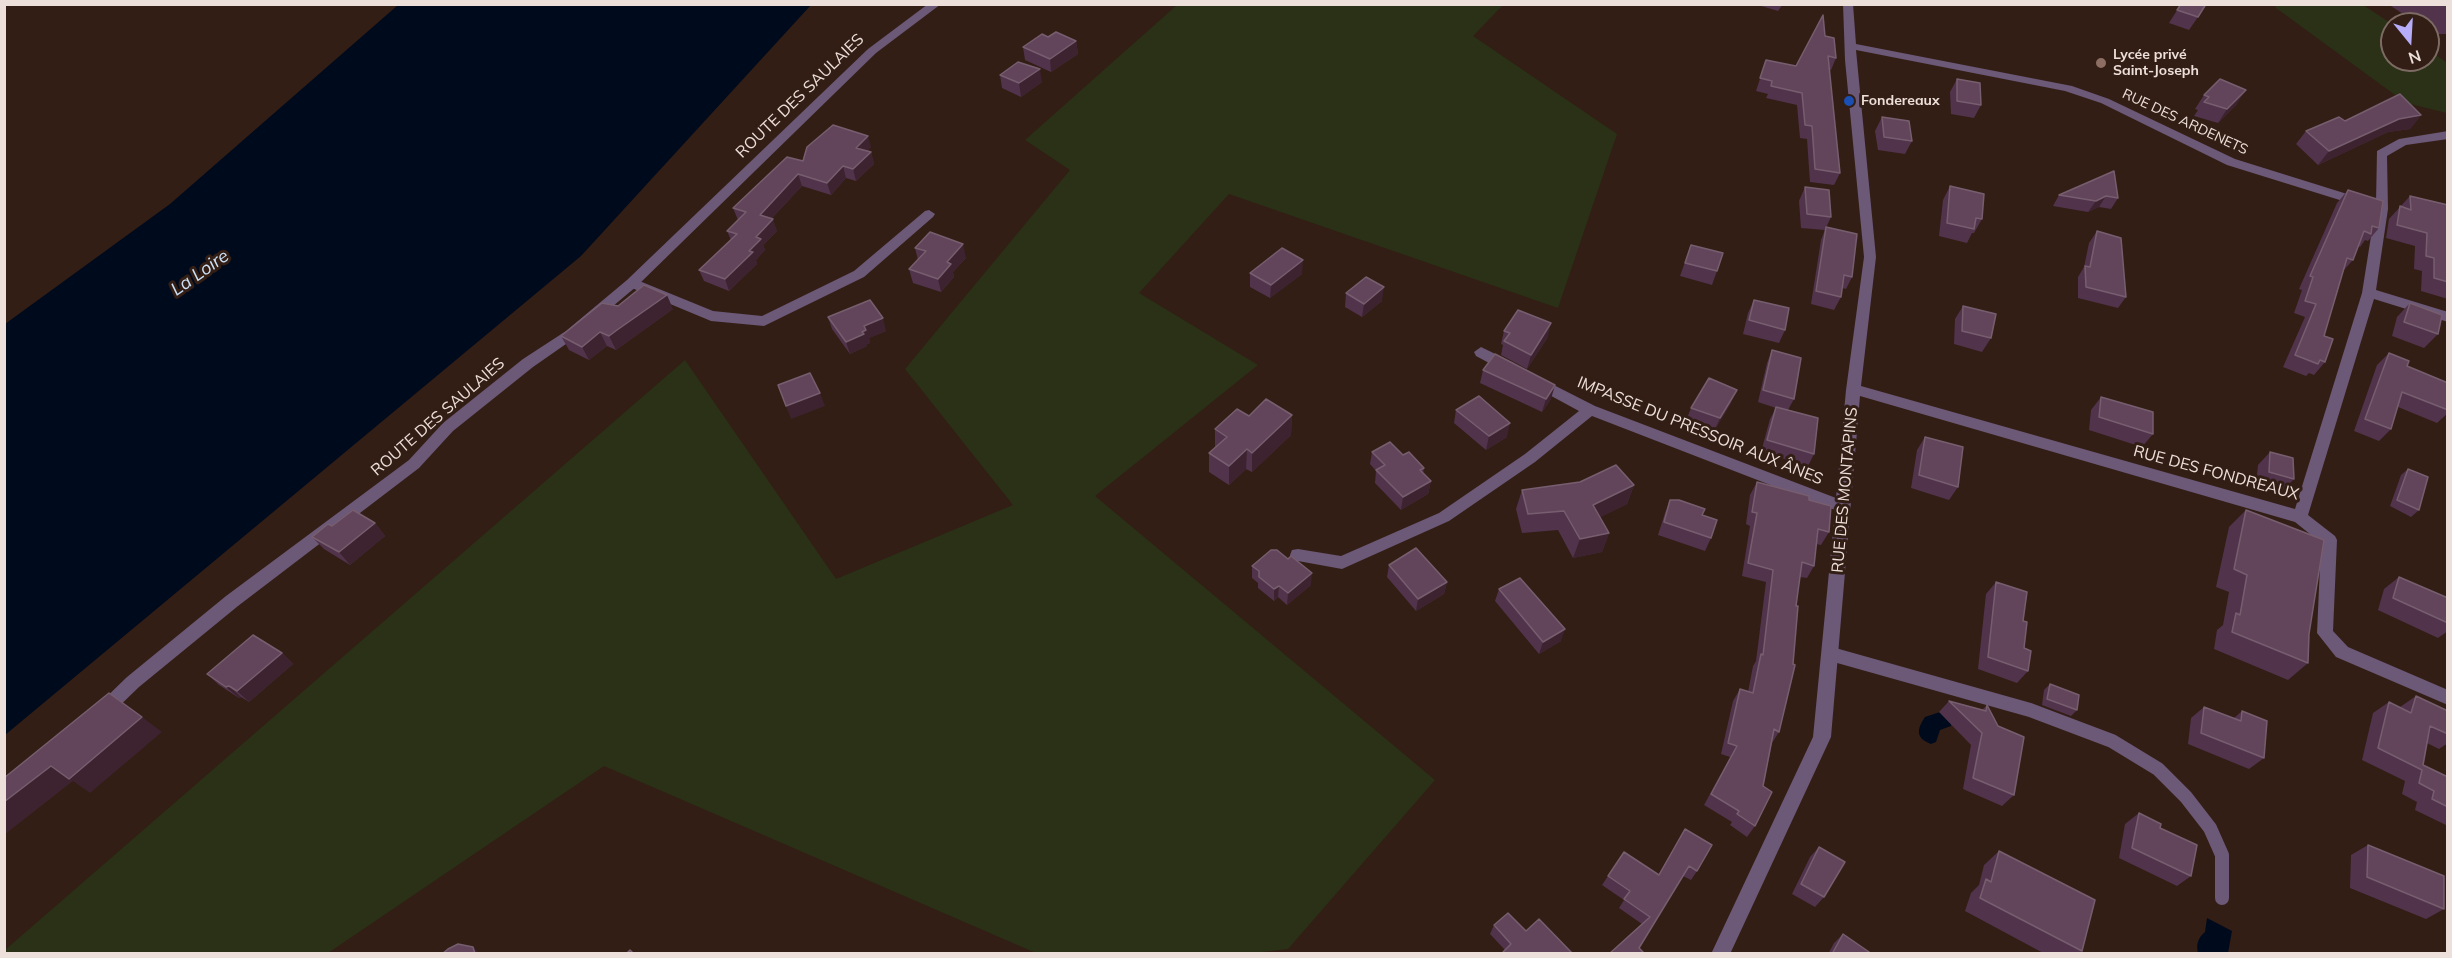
<!DOCTYPE html>
<html>
<head>
<meta charset="utf-8">
<style>
  body { margin:0 }
  #map { position:relative; width:2452px; height:958px; overflow:hidden; background:#321e15; font-family:Mulish,sans-serif }
  canvas { display:block }
  .frame { position:absolute; inset:0; border:6px solid #eddfd9; pointer-events:none }
  .north { position:absolute; left:2380px; top:12px; width:60px; height:60px; box-sizing:border-box; background:#321e15; border:2px solid #7d6b63; border-radius:50%; rotate:162deg; font-size:16px; font-weight:700; line-height:24px; text-align:center; color:#eddfd9 }
  .north::after { content:''; display:block; margin:auto; width:21px; height:27px; background:#b6acf8; clip-path:polygon(50% 0,100% 100%,50% 72%,0 100%) }
</style>
</head>
<body>
<div id="map">
<canvas width="2452" height="958"></canvas>
<div class="frame"></div>
<div class="north">N</div>
</div>
<script>
const context = document.querySelector('canvas').getContext('2d');
context.lineJoin = 'round';
function fill(path, color) {
  context.fillStyle = color;
  context.fill(path, 'evenodd');
}
function stroke(path, color, width, dash) {
  context.strokeStyle = color;
  context.lineWidth = width;
  context.lineCap = dash ? 'butt' : 'round';
  context.setLineDash(dash || []);
  context.stroke(path);
}
function write(font, color, halo, rows, align = 'center') {
  context.font = font + ' Mulish,sans-serif';
  context.lineWidth = 6;
  context.setLineDash([]);
  context.textBaseline = 'middle';
  context.strokeStyle = halo;
  context.fillStyle = color;
  for (const [text, x, y, turn = 0] of rows) {
    context.save();
    context.translate(x, y);
    context.rotate((+turn || 0) * Math.PI / 180);
    context.textAlign = isNaN(turn) ? turn : align;
    if (halo) context.strokeText(text, 0, 0);
    context.fillText(text, 0, 0);
    context.restore();
  }
}
fill(new Path2D(`
  M1177 5H1503L1473 36 1617 134 1558 308 1229 194 1139 293 1258 365 1095 496 1435 780 1288 949 1245 954 1036 953 604 766 328 953H5V950L685 360 836 579 1013 505 905 369 1070 170 1025 140Z
  M2275 5H2363L2392 24V60H2428V49L2447 63V113L2406 103 2276 8Z`), '#2a3116');
fill(new Path2D(`
  M398 5H811L581 256 5 735V324L170 204Z
  M1940 712 1951 722V726L1940 730 1936 742 1931 744C1915 738 1917 729 1925 717Z
  M2207 918 2232 931 2228 953H2198C2196 944 2198 938 2205 932Z`), '#000a1d');
stroke(new Path2D(`
  M1831 654 2030 710 2112 741 2158 769 2186 797 2210 828 2222 855V898`), '#6c5877', 14);
fill(new Path2D(`
  M1843 4H1853L1856 44 2072 86 2109 99 2235 159 2376 203 2377 151 2399 139 2448 131V139L2406 145 2387 156 2388 209 2376 290 2448 312V322L2374 299 2308 515 2335 536 2337 540 2333 631 2348 647 2448 690V705L2336 657 2317 633 2321 543 2295 522 1860 396 1831 737 1730 954H1711L1813 737 1835 510 1592 416 1535 462 1449 521 1342 569 1298 561 1292 560 1290 555 1292 550 1298 549 1341 556 1439 513 1525 454 1579 411 1531 385 1529 381 1536 376 1595 406 1836 498 1846 390 1864 257 1845 60ZM1856 50 2065 91 2101 103 2227 165 2375 211 2362 293 2295 509 1861 386 1876 257Z
  M929 210 935 214 933 217 864 277 764 326 711 321 627 286 625 283 632 278 637 280 713 311 762 316 854 271 925 211Z
  M1481 347 1514 363 1516 367 1514 371H1504L1476 356 1474 352Z`), '#6c5877');
fill(new Path2D(`
  M928 4H941L876 53 637 286 576 337 533 367 453 431 419 468 238 606 139 687 108 717 102 720 96 717 93 712 96 707 127 677 226 596 409 460 443 423 523 359 566 331 627 280 868 49Z`), '#6c5877');
fill(new Path2D(`
  M1759 4H1783L1778 11 1758 5Z
  M2181 4H2207L2189 30 2169 23Z
  M2388 4H2448V34H2433L2428 31V24H2418Z
  M1825 36 1836 58 1831 70H1829L1840 173 1834 185 1810 182 1807 139 1800 138 1797 105 1766 98 1768 94 1756 91 1766 60 1796 66Z
  M1048 37 1076 41 1078 54 1051 72 1025 60 1023 47Z
  M1000 75 1042 82 1021 97 1002 88Z
  M1957 79 1981 105 1974 118 1951 114 1950 92Z
  M2204 95 2237 104 2218 123 2194 116 2198 110 2195 109Z
  M2421 115 2410 129 2388 132 2318 165 2296 144 2306 131 2345 121Z
  M1882 117 1912 141 1905 154 1878 150 1875 131Z
  M871 147 867 151 871 152 874 164 856 181 846 178 831 195 802 186 771 219 777 231 763 245 765 250 756 260 757 264 729 291 704 281 699 270 731 240 727 231 738 220 733 208 803 161Z
  M2114 171 2118 198 2111 209 2099 207 2088 212 2053 206 2059 195Z
  M1950 186 1982 219 1974 233H1972L1967 243 1939 236 1943 200Z
  M1805 187 1831 217 1825 230 1801 228 1799 201Z
  M2348 190 2379 228 2368 241 2365 240 2360 247 2358 246 2353 260 2343 271 2324 336 2325 362 2314 375 2309 373 2306 376 2283 367 2305 317 2294 313 2302 290 2299 289 2337 203Z
  M2410 196 2448 205V299L2421 291 2422 271 2414 269 2415 246 2386 238 2389 219Z
  M1826 227 1852 277 1846 289 1842 288 1841 297 1834 310 1811 304 1821 240Z
  M2097 231 2126 297 2118 308 2078 298V277L2084 267 2089 243Z
  M1691 245 1717 271 1712 285 1680 276Z
  M915 248 966 258 953 272 954 277 941 292 913 283 909 269 918 260Z
  M1250 273 1302 274 1270 298 1250 287Z
  M1346 293 1382 301 1362 317 1345 307Z
  M1754 300 1785 330 1779 343 1743 334 1748 313Z
  M2410 303 2438 334 2424 348 2392 336 2397 317Z
  M618 306 673 309 616 350 607 346 589 360 569 350 561 336Z
  M1963 306 1991 338 1982 352 1954 344 1955 319Z
  M828 317 886 331 869 338 870 343 867 344V346L850 354 832 329Z
  M1504 331 1548 337 1527 369 1501 355 1503 345 1501 344Z
  M1772 350 1794 399 1788 410 1814 454 1808 466 1761 452 1770 419 1776 408 1758 402 1767 363Z
  M2389 353 2407 366 2448 410V413L2437 423 2398 407 2391 429 2379 441 2354 431 2377 365Z
  M1483 370 1551 399 1542 412 1480 383Z
  M2101 397 2153 434 2142 447 2089 430 2091 410Z
  M1731 403 1714 431 1686 421 1691 408Z
  M1456 410 1507 437 1486 450 1454 423Z
  M1292 415 1291 435 1252 472 1246 469 1229 485 1209 472V453L1215 448V429L1249 416Z
  M1925 437 1958 487 1949 500 1911 488 1917 450Z
  M1372 452 1403 455 1424 468 1423 474 1431 481 1428 494 1401 510 1375 483 1376 471 1370 464Z
  M2270 452 2294 479 2281 492 2256 485 2258 465Z
  M2408 469 2419 510 2411 517 2390 506 2401 475Z
  M1757 482 1809 500 1829 532 1821 545 1816 544 1814 566 1807 578 1800 577 1779 732 1772 743 1755 826 1747 837 1730 825 1732 822 1704 805 1730 757 1721 754 1733 701 1740 689 1748 692 1753 666 1756 661 1766 582 1742 576 1750 526 1746 524 1750 495Z
  M1634 485 1627 504 1600 517 1609 533 1602 552 1573 558 1558 530 1522 533 1516 509 1522 490Z
  M1670 500 1702 515 1711 538 1705 551 1658 535 1665 513Z
  M2246 510 2309 634 2308 663 2288 680 2214 649 2217 630 2223 625 2229 592 2216 587 2229 527Z
  M375 523 385 536 350 565 324 549 312 537 332 526Z
  M1389 565 1447 582 1444 594 1416 611 1387 577Z
  M1252 566 1311 585 1287 605 1278 597 1274 601 1258 588V583L1252 578Z
  M2399 577 2448 598V631L2438 638 2378 610 2384 589Z
  M1996 582 2023 621 2024 648 2028 671 2017 683 1978 669 1986 594Z
  M1499 589 1561 641 1539 654 1495 601Z
  M282 653 293 664 249 702 241 697 239 698 219 685 207 674Z
  M2050 684 2077 710 2071 716 2042 705 2044 690Z
  M2416 696 2448 711V743L2439 749 2427 743 2423 765 2448 777V826L2415 810 2417 802 2402 794 2405 781 2362 760 2373 713 2389 702 2400 707Z
  M1949 701 1982 710 1987 705 2014 795 2002 806 1963 789 1971 745 1939 712Z
  M2204 707 2234 718 2242 711 2264 758 2249 769 2188 744 2191 718Z
  M2139 813 2160 828 2191 876 2177 886 2119 858 2125 824Z
  M1685 829 1697 871 1691 880 1683 876 1639 948 1609 954 1642 924 1619 908 1624 900 1602 885 1608 876 1658 875Z
  M2368 845 2444 909 2426 919 2350 888 2351 855Z
  M1819 847 1824 897 1815 907 1792 894 1810 857Z
  M1999 851 2082 951 2079 954H2045L1965 911 1971 893 1979 885 1984 865Z
  M1494 925 1526 931 1573 954H1502L1505 950 1490 934Z
  M1843 934 1872 954H1828L1834 943Z`), '#51334c');
fill(new Path2D(`
  M1076 41 1078 54 1051 72 1050 59Z
  M1040 69 1042 82 1021 97 1019 83Z
  M2246 90 2237 104 2218 123 2227 109Z
  M2421 115 2410 129 2388 132 2318 165 2329 151 2399 119Z
  M868 136 871 147 859 159 856 148Z
  M871 152 874 164 856 181 853 169Z
  M843 166 846 178 831 195 827 183Z
  M798 174 802 186 764 226 760 215Z
  M2106 196 2099 207 2088 212 2096 201Z
  M773 219 777 231 763 245 765 250 756 260 757 264 729 291 725 279 749 251 756 237Z
  M963 244 966 258 953 272 954 277 941 292 938 279 947 262Z
  M1303 260 1302 274 1270 298 1271 285Z
  M1384 287 1382 301 1362 317 1364 304Z
  M667 295 673 309 616 350 609 336 617 330Z
  M883 318 886 331 869 338 870 343 867 344V346L850 354 846 342 862 332 864 326Z
  M1551 323 1548 337 1527 369 1531 355Z
  M600 332 607 346 589 360 582 347Z
  M1555 385 1551 399 1542 412 1546 399Z
  M1737 390 1731 403 1714 431 1720 418Z
  M820 393 825 406 791 419 786 406Z
  M1292 415 1291 435 1252 472V453Z
  M1510 423 1507 437 1486 450 1489 436Z
  M1247 449 1246 469 1229 485V466Z
  M1431 481 1428 494 1401 510 1403 497Z
  M1634 485 1627 504 1587 524 1593 505Z
  M375 523 385 536 350 565 339 552Z
  M1609 533 1602 552 1573 558 1580 539Z
  M1312 573 1311 585 1287 605 1288 593Z
  M1447 582 1444 594 1416 611 1418 599Z
  M1279 586 1278 597 1274 601V589Z
  M1565 629 1561 641 1539 654 1543 642Z
  M282 653 293 664 249 702 237 691Z
  M229 686 241 697 239 698 226 687Z
  M142 717 162 732 90 793 73 781 4 835V802L51 766Z
  M473 947 480 954H475Z`), '#3d232f');
const building = new Path2D(`
  M2181 4H2206L2198 17 2177 10Z
  M1823 15 1825 36 1834 38 1836 58 1828 56 1840 173 1815 169 1812 126 1805 125 1802 93 1771 86 1772 81 1760 78 1766 60 1796 66Z
  M1056 32 1076 41 1050 59 1023 47 1042 34 1048 37Z
  M1018 62 1040 69 1019 83 1000 75Z
  M1957 79 1980 83 1981 105 1957 101Z
  M2220 79 2246 90 2227 109 2204 102 2209 97 2204 95Z
  M2400 94 2421 115 2399 119 2329 151 2306 131 2339 117 2345 121Z
  M1882 117 1909 121 1912 141 1884 137Z
  M833 125 868 136 856 148 871 152 853 169 843 166 827 183 798 174 760 215 773 219 756 237 761 239 749 251 753 252 725 279 699 270 737 234 727 231 746 212 733 208 787 157 803 161 807 147Z
  M2114 171 2118 198 2106 196 2096 201 2059 195Z
  M1950 186 1984 194 1982 219 1976 218 1974 229 1947 223Z
  M1805 187 1829 190 1831 217 1807 214Z
  M2348 190 2383 201 2379 228 2372 226 2371 234 2364 231 2353 260 2347 258 2324 336 2333 339 2325 362 2320 360 2318 364 2295 355 2316 304 2305 301 2313 277 2310 276Z
  M2410 196 2448 205V282L2434 278V258L2426 256 2427 233 2397 225 2400 206 2411 210Z
  M1826 227 1857 234 1852 277 1844 275 1841 297 1816 291Z
  M2097 231 2121 238 2126 297 2086 287 2085 266 2090 267Z
  M930 232 963 244 947 262 951 264 938 279 909 269 926 251 915 248Z
  M1691 245 1723 253 1717 271 1685 263Z
  M1282 248 1303 260 1271 285 1250 273Z
  M1366 277 1384 287 1364 304 1346 293Z
  M644 285 667 295 617 330 609 336 600 332 582 347 561 336 602 303 618 306Z
  M870 300 883 318 864 326 866 330 862 332 864 334 846 342 828 317Z
  M1754 300 1789 308 1785 330 1749 320Z
  M2410 303 2442 315 2438 334 2404 322Z
  M1963 306 1996 314 1991 338 1962 331Z
  M1518 310 1551 323 1531 355 1504 341 1510 333 1504 331Z
  M1772 350 1801 358 1794 399 1763 390Z
  M2389 353 2409 361 2407 366 2448 383V410L2402 392 2391 429 2365 419Z
  M1495 354 1555 385 1546 399 1483 370Z
  M810 373 820 393 786 406 778 385Z
  M1709 378 1737 390 1720 418 1691 408Z
  M1479 396 1510 423 1489 436 1456 410Z
  M2101 397 2153 412V434L2099 417Z
  M1266 399 1292 415 1252 453 1247 449 1229 466 1209 453 1227 437 1215 429 1237 409 1249 416Z
  M1776 407 1818 418 1814 454 1767 440Z
  M1925 437 1963 447 1958 487 1919 475Z
  M1390 442 1403 455 1409 452 1424 468 1420 470 1431 481 1403 497 1376 470 1385 465 1372 452Z
  M2270 452 2293 458 2294 479 2269 472Z
  M1616 465 1634 485 1593 505 1609 533 1580 539 1564 511 1528 514 1522 490 1580 482Z
  M2408 469 2428 477 2419 510 2397 500Z
  M1757 482 1809 496V500L1831 506 1829 532 1818 529 1814 566 1802 562 1796 606H1798L1793 664 1795 665 1779 732 1774 729 1763 786 1772 792 1755 826 1737 814 1739 811 1711 794 1737 746 1728 743 1740 689 1753 693 1761 654 1763 655 1773 570 1748 563 1757 513 1752 512Z
  M1670 500H1679L1705 509 1702 515 1717 520 1711 538 1664 522Z
  M353 510 375 523 339 552 312 537 328 524 332 526Z
  M2246 510 2324 540 2309 634 2308 663 2232 632 2236 613 2240 615 2247 575 2234 569Z
  M1416 548 1447 582 1418 599 1389 565Z
  M1271 550H1277L1288 559 1291 556 1312 573 1288 593 1279 586 1274 589 1259 577V571L1252 566Z
  M2399 577 2448 598V623L2393 598Z
  M1520 578 1565 629 1543 642 1499 589Z
  M1996 582 2027 592 2023 621 2027 622 2024 648 2031 651 2028 671 1988 657Z
  M253 635 282 653 237 691 229 686 226 687 207 674Z
  M2050 684 2079 695 2077 710 2047 699Z
  M109 693 142 717 69 779 51 766 4 802V778Z
  M2416 696 2448 711V734L2430 726 2423 765 2448 777V807L2432 799 2434 791 2419 783 2422 770 2378 748 2389 702 2411 713Z
  M1949 701 1986 711 1987 705 1998 726 2024 737 2014 795 1973 778 1982 733Z
  M2204 707 2241 721 2242 711 2267 721 2264 758 2201 733Z
  M2139 813 2161 824 2160 828 2197 845 2191 876 2132 848Z
  M1685 829 1712 845 1697 871 1689 866 1639 948 1645 954H1609L1650 917 1624 899 1630 891 1608 876 1624 852 1659 875Z
  M2368 845 2444 876V909L2367 877Z
  M1819 847 1845 862 1824 897 1801 884Z
  M1999 851 2095 900 2082 951 1980 898 1986 879 1991 882Z
  M1508 913 1526 931 1539 919 1573 954H1505L1503 952 1511 944 1494 925Z
  M1843 934 1872 954H1832Z
  M458 944 473 947 475 954H442L448 949Z
  M630 950 634 954H626Z`);
fill(building, '#62455b');
stroke(building, '#775e6f', 1.5);
for (const [x, y, r, color] of [
  [2101,63,6,"#8d6e63"],
  [1849,101,6,"#1a4fb4"]
]) {
  const dot = new Path2D();
  dot.arc(x, y, r, 0, 2 * Math.PI);
  context.fillStyle = color;
  context.fill(dot);
  stroke(dot, '#321e15', 2);
}
write('bold 14px', '#eddfd9', '#321e15', [
  ["Lycée privé",2113,55],
  ["Saint-Joseph",2113,71],
  ["Fondereaux",1861,101]
], 'left');
write('14px', '#eddfd9', '#321e15', [
  ["RUE DES ARDENETS",2185,122,25]
]);
write('16px', '#eddfd9', '#321e15', [
  ["ROUTE DES SAULAIES",800,96,-44],
  ["ROUTE DES SAULAIES",438,417,-41],
  ["IMPASSE DU PRESSOIR AUX ÂNES",1700,431,22],
  ["RUE DES FONDREAUX",2216,473,15],
  ["RUE DES MONTAPINS",1845,490,-85]
]);
write('italic 18px', '#cce1f7', '#321e15', [
  ["La Loire",200,273,-35]
]);
</script>
</body>
</html>
